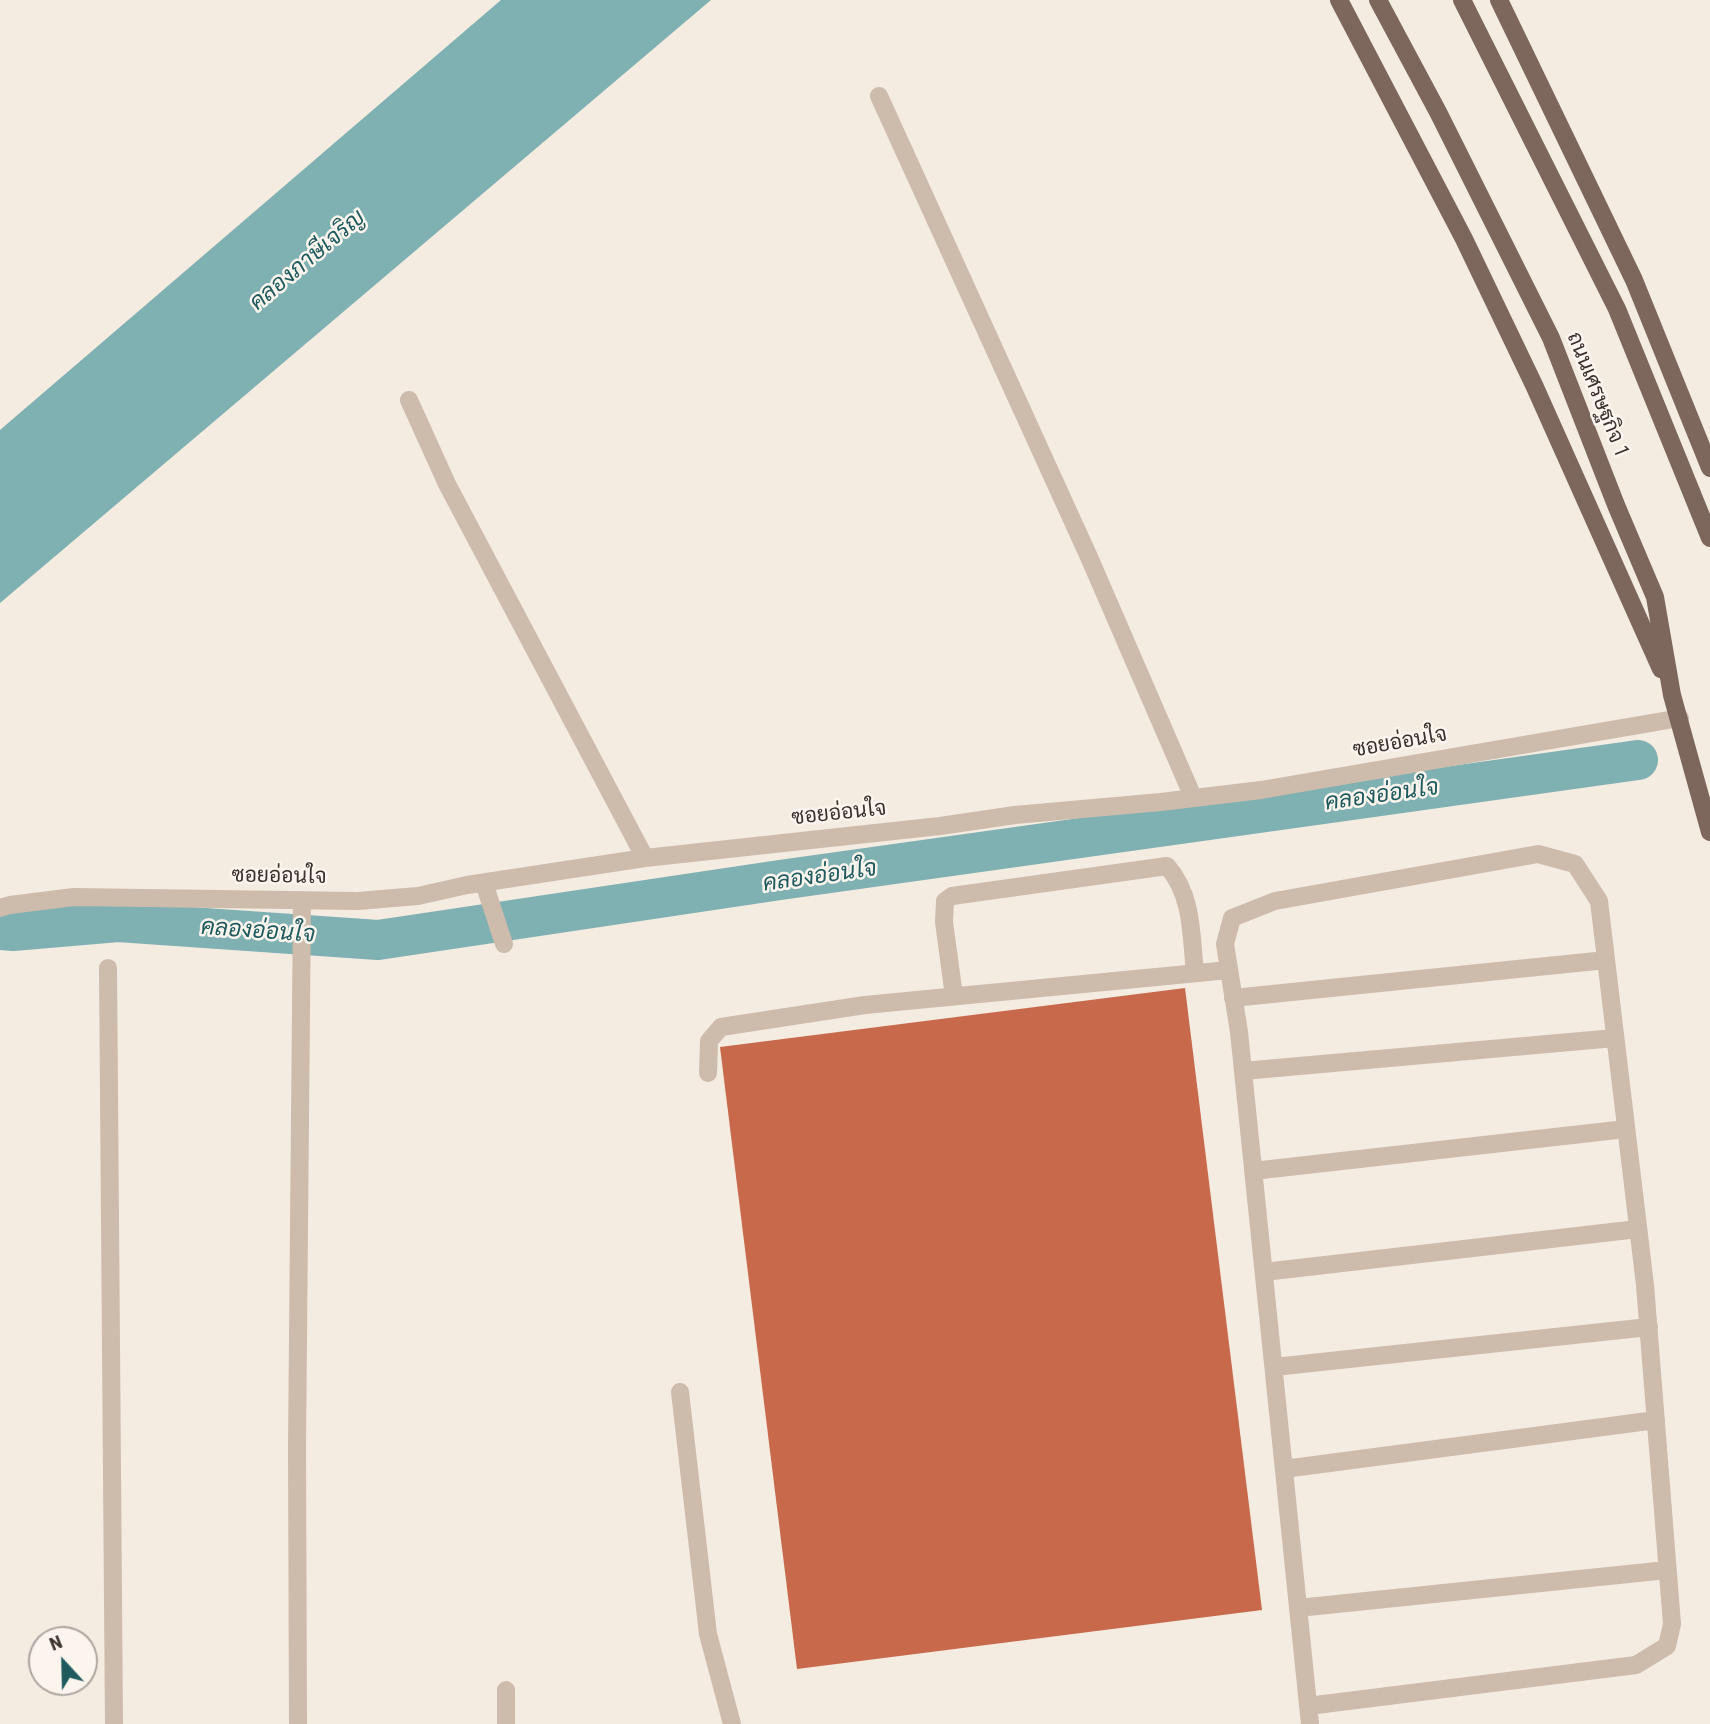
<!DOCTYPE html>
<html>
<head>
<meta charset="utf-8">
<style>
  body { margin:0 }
  #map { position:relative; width:1710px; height:1724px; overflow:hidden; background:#f4ebe1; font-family:"Roboto Condensed",sans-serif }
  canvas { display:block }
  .north { position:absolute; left:28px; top:1626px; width:70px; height:70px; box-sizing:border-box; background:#fbf5ee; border:2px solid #aea6a0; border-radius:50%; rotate:338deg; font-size:19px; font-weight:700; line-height:28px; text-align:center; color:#3b302b }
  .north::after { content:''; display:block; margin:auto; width:24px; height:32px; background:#1f5a5e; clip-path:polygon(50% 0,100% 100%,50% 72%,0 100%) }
</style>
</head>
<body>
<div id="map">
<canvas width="1710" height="1724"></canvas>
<div class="north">N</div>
</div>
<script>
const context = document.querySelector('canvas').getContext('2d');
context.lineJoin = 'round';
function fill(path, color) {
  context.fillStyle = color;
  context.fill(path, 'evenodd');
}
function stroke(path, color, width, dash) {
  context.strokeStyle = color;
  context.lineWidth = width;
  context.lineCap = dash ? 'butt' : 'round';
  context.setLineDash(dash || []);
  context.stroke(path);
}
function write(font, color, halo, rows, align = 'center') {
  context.font = font + ' "Roboto Condensed",Sarabun,sans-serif';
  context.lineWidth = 5;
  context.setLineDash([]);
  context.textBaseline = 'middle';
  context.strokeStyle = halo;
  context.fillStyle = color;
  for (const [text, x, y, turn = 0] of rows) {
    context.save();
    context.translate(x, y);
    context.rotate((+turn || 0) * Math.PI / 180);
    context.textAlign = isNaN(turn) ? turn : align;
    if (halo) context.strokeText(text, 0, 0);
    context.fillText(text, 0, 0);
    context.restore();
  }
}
fill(new Path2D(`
  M501 0H711L0 603V430Z`), '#7fb0b2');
stroke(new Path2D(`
  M0 930 13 931 118 922 378 940 780 880 1638 760`), '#7fb0b2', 40);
fill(new Path2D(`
  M1185 988 1262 1610 797 1669 720 1047Z`), '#c8694b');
stroke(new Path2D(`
  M879 96 1089 557 1193 797
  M409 400 447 484 645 858
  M484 883 504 944
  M0 908 10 905 74 897 358 901 418 896 467 885 645 858 940 826 1015 815 1161 802 1261 790 1680 718
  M108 968 114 1724
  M954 996 944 922 945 901 952 896 1167 866C1193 895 1191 936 1195 973
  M1233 998 1606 960
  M1243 1071 1615 1038
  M708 1073 709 1041 721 1027 865 1005 1229 970
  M1253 1171 1626 1129
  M1264 1272 1638 1229
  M1274 1367 1649 1327
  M680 1392 708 1634 732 1724
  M1284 1469 1656 1420
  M1298 1608 1667 1570
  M1308 1706 1636 1665 1667 1646 1672 1624 1645 1285 1599 901 1575 864 1538 854 1275 901 1232 918 1225 944 1239 1032 1310 1724
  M298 1724 297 1447 302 900
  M506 1724V1690`), '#cdbbac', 18);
stroke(new Path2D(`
  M1339 0 1464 239 1534 385 1661 669
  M1378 0 1438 112 1551 338 1616 505 1655 597 1672 695 1710 832
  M1462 0 1617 309 1710 538
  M1499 0 1634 280 1710 468`), '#7d675c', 18);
write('21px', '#3b302b', '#fbf5ee', [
  ["ถนนเศรษฐกิจ 1",1597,395,68],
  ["ซอยอ่อนใจ",1400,743,-10],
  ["ซอยอ่อนใจ",839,814,-6],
  ["ซอยอ่อนใจ",279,877,1]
]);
write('italic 23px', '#1f5a5e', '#fbf5ee', [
  ["คลองภาษีเจริญ",308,261,-40],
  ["คลองอ่อนใจ",1382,796,-8],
  ["คลองอ่อนใจ",820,877,-8],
  ["คลองอ่อนใจ",258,932,4]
]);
</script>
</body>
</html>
